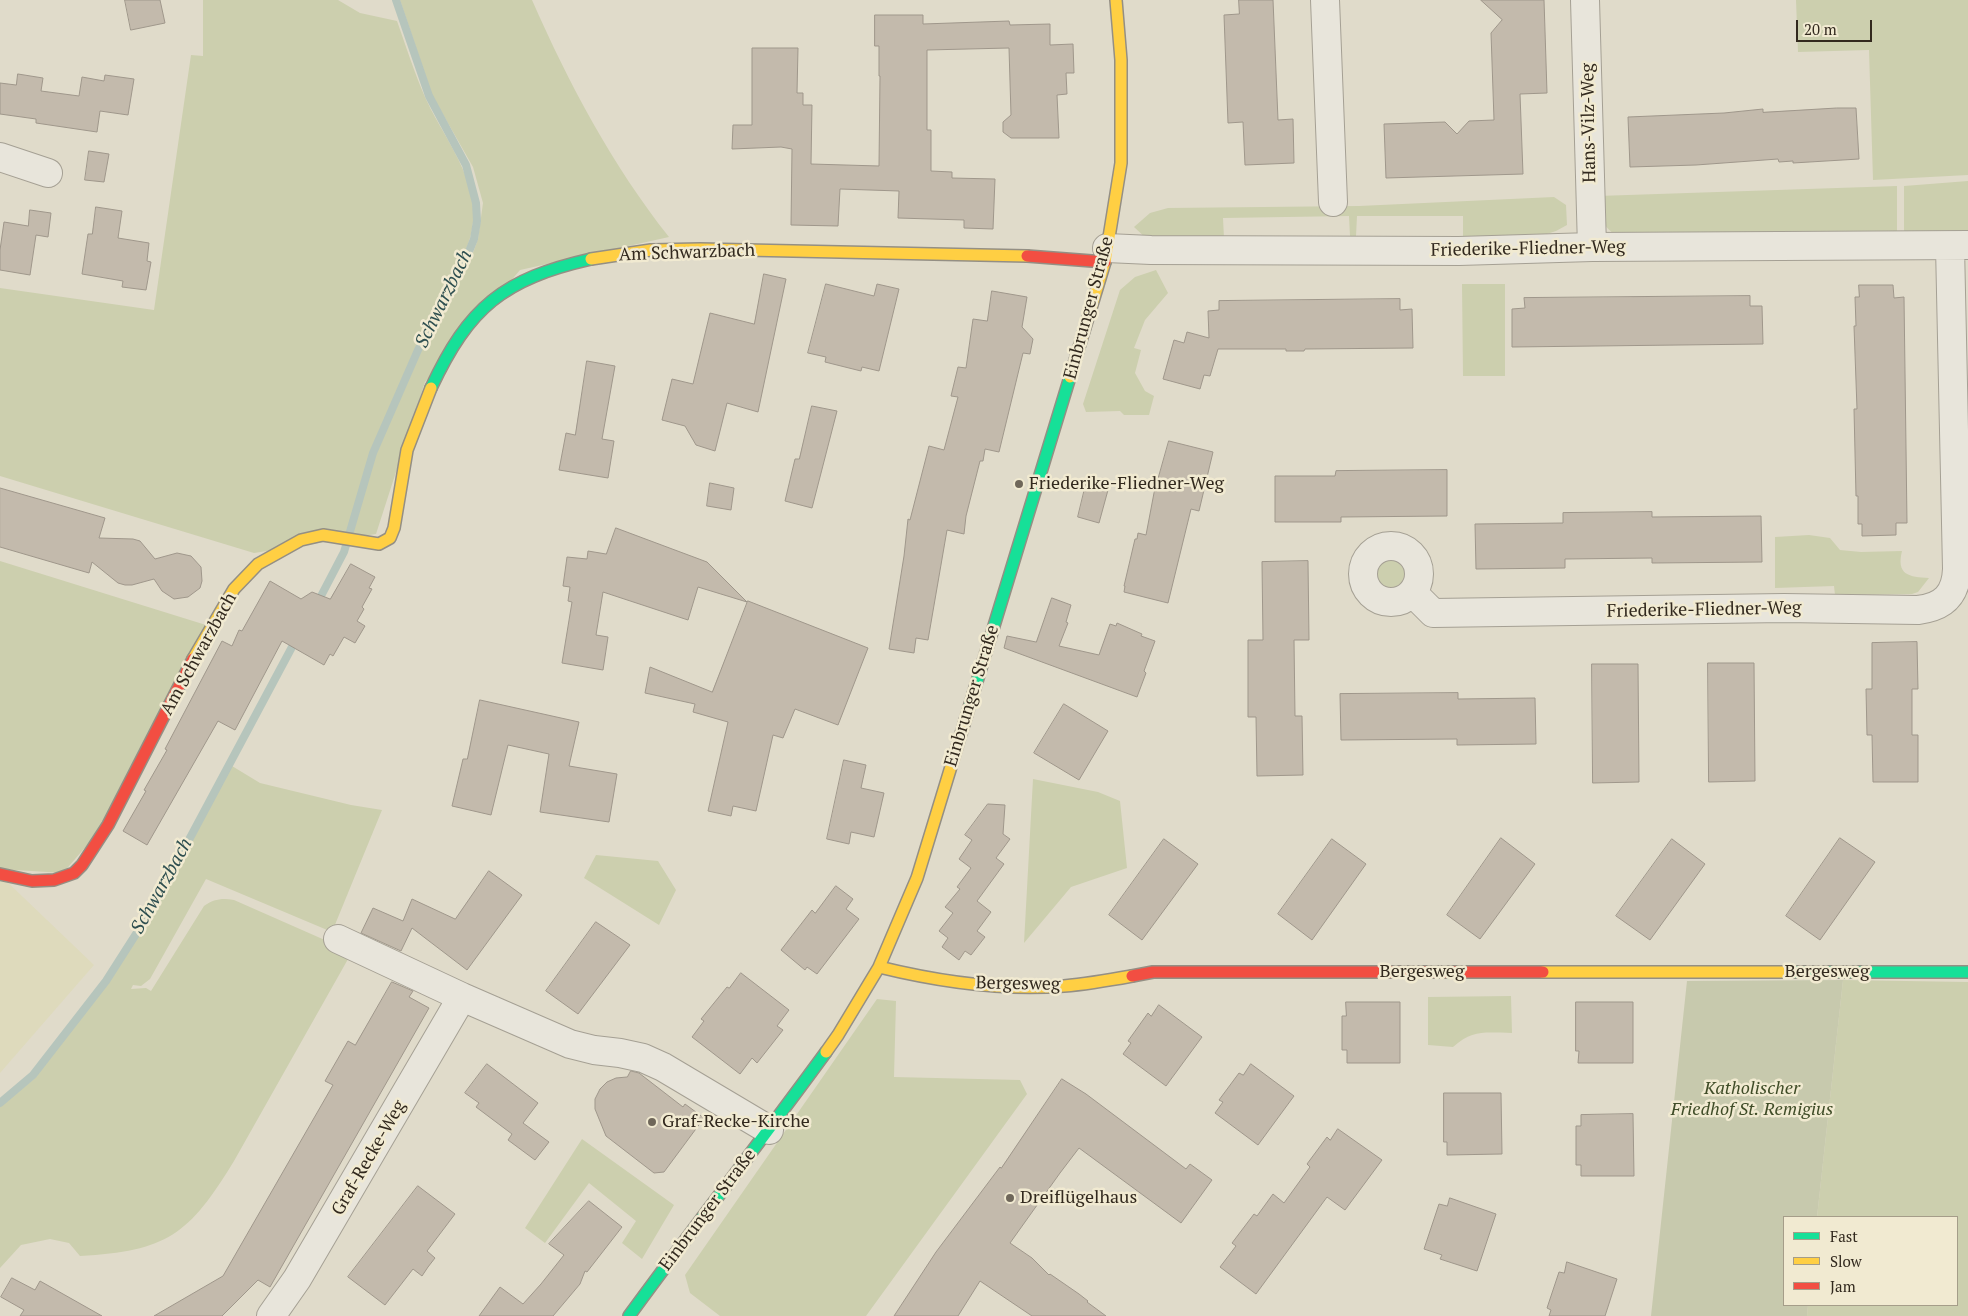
<!DOCTYPE html>
<html>
<head>
<meta charset="utf-8">
<style>
  body { margin:0 }
  #map { position:relative; width:1968px; height:1316px; overflow:hidden; background:#e0dbca; font-family:"PT Serif",serif }
  canvas { display:block }
  .legend { position:absolute; left:1783px; top:1216px; width:175px; height:90px; box-sizing:border-box; background:#f1ead1; border:1px solid #a59d89; margin:0; padding:6px 9px; list-style:none; font-size:15px; color:#32291e }
  .legend li { display:flex; align-items:center; gap:10px; height:25px }
  .legend b { width:25px; border:1px solid #a59d89 }
  .scale { position:absolute; left:1796px; top:20px; width:76px; height:22px; box-sizing:border-box; border:2px solid #32291e; border-top:0; padding-left:6px; font-size:15px; line-height:18px; white-space:nowrap; color:#32291e; -webkit-text-stroke:4px #f1ead1; paint-order:stroke }
</style>
</head>
<body>
<div id="map">
<canvas width="1968" height="1316"></canvas>
<ul class="legend">
<li><b style="height:6px;background:#16e098"></b>Fast</li>
<li><b style="height:6px;background:#ffcf43"></b>Slow</li>
<li><b style="height:6px;background:#f24e42"></b>Jam</li>
</ul>
<div class="scale">20 m</div>
</div>
<script>
const ctx = document.querySelector('canvas').getContext('2d');
ctx.lineJoin = 'round';
function fillPath(path, color) { ctx.fillStyle = color; ctx.fill(path, 'evenodd'); }
function stroke(path, color, width, dash) { ctx.strokeStyle = color; ctx.lineWidth = width; ctx.lineCap = dash ? 'butt' : 'round'; ctx.setLineDash(dash || []); ctx.stroke(path); }
function label(font, color, halo, rows, align = 'center') {
  ctx.font = font + ' "PT Serif",serif'; ctx.lineWidth = 5; ctx.setLineDash([]); ctx.textBaseline = 'middle'; ctx.strokeStyle = halo; ctx.fillStyle = color; for (const [text, x, y, turn = 0] of rows) {
    ctx.save(); ctx.translate(x, y); ctx.rotate((+turn || 0) * Math.PI / 180); ctx.textAlign = isNaN(turn) ? turn : align; if (halo) ctx.strokeText(text, 0, 0); ctx.fillText(text, 0, 0); ctx.restore();
  }
}
const farmland = new Path2D(`
  M0,875L94,965L0,1073Z`);
const green = new Path2D(`
  M203,0H338L360,13L397,21C406,46 414,72 425,97C444,140 486,186 470,238C459,274 431,305 418,340L470,261L478,239L483,203L473,167L432,95L400,0H532C569,84 612,165 669,237L520,270L425,382L376,534L254,553L0,476V288L154,310L191,55L203,56Z
  M1796,0H1968V175L1873,180L1869,50L1798,52Z
  M1968,181V236L1904,235V186Z
  M1897,186V234L1619,237C1600,226 1601,216 1598,196Z
  M1554,197L1566,205L1567,225L1556,231L1534,238L1463,239V216H1357L1356,236H1350L1349,216L1223,218L1224,238L1148,240L1134,227L1150,213L1168,208L1359,206Z
  M1156,270L1168,293L1145,320L1134,348L1141,350L1135,373L1145,391L1154,396L1149,415H1124L1120,411L1086,412L1083,404L1120,290L1135,277Z
  M1462,284H1505V376H1463Z
  M1809,535L1830,538L1840,550L1861,552L1902,551C1896,575 1909,577 1929,578L1918,592L1912,594L1835,595L1834,586L1775,588V537Z
  M1374 574a18 18 0 1 1 36 0a18 18 0 1 1-36 0Z
  M0,561L206,625L101,829L63,873L0,869Z
  M232,766L260,783L351,805L382,810L332,932L206,879L150,979L141,986L133,985L131,989L146,988L151,991L204,906C214,899 222,898 234,900L352,952L234,1161C189,1235 167,1251 80,1256L69,1243L50,1239L21,1245L0,1268V1107L35,1078L114,973L154,911Z
  M1033,779L1098,792L1120,801L1127,868L1071,887L1024,943Z
  M596,855L658,861L676,890L659,925L584,878Z
  M1843,980L1968,982V1316H1807L1808,1305H1957V1217H1817Z
  M1511,996L1512,1033C1485,1033 1474,1029 1453,1047L1428,1045V997Z
  M877,999L896,1001L894,1077L1020,1080L1027,1094L866,1316H720L690,1293L685,1275Z
  M582,1139L674,1205L642,1259L622,1243L636,1221L589,1183L545,1243L525,1228Z`);
const cemetery = new Path2D(`
  M1843,980L1817,1217H1784V1305H1808L1807,1316H1651L1687,981Z`);
const stream = new Path2D(`
  M321,596L344,552L373,453L418,350L466,259L474,239L477,221L476,203L466,165L429,96L396,0
  M0,1103L33,1075L106,981L152,909L292,647`);
const building = new Path2D(`
  M125,0H160L165,23L131,30Z
  M1239,0H1273L1278,120L1293,119L1294,163L1245,165L1243,122L1228,123L1224,15L1239,14Z
  M1481,0H1544L1547,93L1520,94L1523,174L1386,178L1384,124L1445,122L1457,134L1469,121L1494,120L1491,33L1502,20Z
  M875,15H923V24L1009,21L1010,25L1050,24V45L1073,44L1074,73H1066L1067,94L1057,95L1059,138H1011L1003,132V122L1011,115L1009,48L927,50V130H931V171L952,172V178L995,179L993,229L964,228V220L898,218L899,191L840,189L838,226L791,225L792,149L781,147L732,149L733,125H752V48H798L797,93H803V105H812L811,164L879,166L880,76H879V46H875Z
  M18,74L43,78L41,91L79,96L82,77L104,81L105,75L134,79L128,115L100,111L97,132L36,123V119L0,114V83L16,85Z
  M1837,108H1856L1859,159L1793,163V161L1779,162L1778,159L1696,165L1630,167L1628,117L1724,113L1763,109V112Z
  M89,151L109,154L104,182L85,180Z
  M96,207L122,211L118,238L149,243L147,261L151,262L146,290L122,287L123,281L82,274L88,234H92Z
  M30,210L51,213L48,237L36,235L30,275L0,270V250L4,222L28,226Z
  M764,274L786,279L758,412L727,403L715,451L696,445L685,426L662,420L672,379L693,384L710,313L754,324Z
  M826,284L874,296L877,284L899,289L879,371L862,367L861,371L825,362L826,357L808,353Z
  M1859,285H1893L1894,298L1904,297L1907,523H1896V535L1862,536V524H1858V496H1856L1854,409H1857L1854,326H1856L1855,297H1859Z
  M992,291L1027,297L1022,327L1033,339L1030,354L1023,353L999,452L985,449L983,461H980L966,516L964,534L947,530L928,640L916,638L914,653L889,649L904,556L908,519L910,520L929,446L944,450L958,397L951,396L958,367L966,368L973,319L987,321Z
  M1750,296V306H1762L1763,344L1512,347V309L1525,308L1524,298Z
  M1400,299V310L1412,309L1413,348L1305,349L1304,351H1286V349H1218L1210,376L1204,375L1200,389L1163,379L1174,340L1184,343L1187,332L1209,338L1208,311L1219,310V301Z
  M587,361L615,366L602,439L614,441L608,478L559,470L566,433L575,435Z
  M812,406L837,411L812,508L785,501L795,459H799Z
  M1169,441L1213,452L1199,511L1191,509L1168,603L1124,592L1125,586H1124L1135,539H1137L1138,533L1146,535L1154,493Z
  M1447,470V516L1341,517V522H1275V476H1335L1336,471Z
  M710,483L734,488L731,510L707,506Z
  M1086,484L1108,490L1099,523L1078,517Z
  M0,488L105,518L99,538L133,539L140,541L155,559L177,553L191,556L201,567L202,581L200,588L188,597L174,599L162,591L154,579L132,585H125L118,583L92,562L89,573L0,547Z
  M1652,512V517L1761,516L1762,562L1652,563V558L1565,559V568L1476,569L1475,524L1563,523V513Z
  M616,528L707,562L747,602L698,587L688,620L603,592L596,635L608,637L603,670L562,663L572,602L568,601L570,587L563,586L567,557L587,559L588,551L606,554Z
  M1308,561L1309,640H1294L1295,716H1302L1303,775L1257,776L1256,717H1248V640H1263L1262,562Z
  M351,564L375,577L369,588L372,589L362,607L364,609L357,621L365,626L355,643L344,637L333,656L330,654L324,665L282,641L235,730L218,721L147,845L123,831L146,791L144,790L167,750L165,749L222,641L232,646L239,630L242,631L270,581L301,599L312,592L330,599Z
  M1052,598L1071,605L1066,622L1068,623L1059,646L1099,655L1110,624L1116,626L1117,623L1142,634L1141,636L1155,641L1144,671L1146,673L1137,697L1004,648L1007,636L1036,642Z
  M748,601L868,648L838,725L795,709L783,738L773,735L756,811L733,806L731,816L708,811L728,722L693,712L695,704L645,693L650,667L712,692Z
  M1917,642L1918,689H1912V735H1918V782H1873L1872,735H1867L1866,689H1872V643Z
  M1708,663H1754L1755,781L1709,782Z
  M1592,664H1638L1639,782L1593,783Z
  M1458,693V699L1535,698L1536,744L1457,745V739L1341,740L1340,694Z
  M480,700L579,722L569,766L617,774L609,822L540,812L549,754L508,745L491,815L452,806L463,759H467Z
  M1064,704L1108,731L1079,780L1034,753Z
  M844,760L866,765L861,788L884,793L874,837L851,832L849,844L827,839Z
  M988,804L1005,805L1003,834L1010,839L996,858L1004,864L977,901L991,912L977,931L985,937L971,955L965,951L959,960L942,947L948,938L939,931L953,913L945,907L960,889L957,887L971,868L959,859L972,840L965,835Z
  M1501,838L1535,864L1480,939L1447,915Z
  M1840,838L1875,862L1820,940L1786,916Z
  M1164,839L1198,864L1142,940L1109,915Z
  M1332,839L1366,864L1312,940L1278,914Z
  M1672,839L1705,864L1650,940L1616,916Z
  M489,871L522,895L467,970L412,928L401,951L361,933L373,908L403,921L412,899L455,919Z
  M836,886L853,899L846,909L859,919L817,974L807,967L805,970L781,950L812,910L815,913Z
  M596,922L630,945L578,1014L546,991Z
  M741,973L789,1010L777,1026L783,1030L757,1063L752,1058L740,1074L692,1037L704,1021L701,1019L727,987L729,988Z
  M392,982L413,991L409,997L429,1008L270,1287L258,1280L222,1316H154L223,1276L333,1085L325,1081L348,1041L355,1045Z
  M1346,1002H1400V1063H1347V1050H1342V1016H1346Z
  M1576,1002H1633V1063H1578L1579,1051H1576Z
  M1159,1005L1202,1037L1166,1086L1123,1054L1131,1043L1128,1041L1148,1013L1151,1016Z
  M487,1064L538,1103L523,1123L549,1142L535,1160L508,1140L512,1134L476,1107L479,1103L465,1093Z
  M1251,1064L1294,1096L1258,1145L1215,1113L1223,1102L1219,1100L1239,1073L1243,1075Z
  M631,1071L639,1073L683,1107L685,1104L704,1118L664,1172L654,1173L606,1136L595,1109V1099L600,1089L607,1082L616,1078L627,1077Z
  M1062,1079L1086,1094L1186,1169L1190,1164L1212,1180L1181,1223L1079,1148L1060,1173L1010,1243L1032,1258L1049,1275L1050,1274L1079,1294L1088,1301L1087,1302L1106,1316H1032L980,1281L958,1316H894L936,1252L1000,1167L1001,1168Z
  M1444,1093H1501L1502,1154L1447,1155V1142H1444Z
  M1633,1114L1634,1176H1581V1165H1576V1126H1581V1115Z
  M1338,1129L1382,1160L1345,1210L1327,1197L1256,1294L1220,1267L1236,1246L1232,1243L1254,1214L1257,1216L1273,1194L1284,1203L1310,1167L1307,1164L1327,1137L1330,1140Z
  M418,1186L455,1214L427,1251L435,1258L428,1267L422,1276L413,1269L385,1305L348,1277Z
  M1450,1198L1496,1214L1477,1271L1440,1259L1442,1255L1424,1249L1439,1204L1447,1206Z
  M589,1201L622,1227L587,1272L585,1271L580,1284L553,1316H479L500,1287L523,1304L541,1284L564,1255L549,1244Z
  M1567,1262L1617,1279L1605,1316H1549L1551,1310L1547,1308L1559,1272L1564,1273Z
  M12,1278L35,1290L40,1281L102,1316H20L24,1310L1,1297Z`);
const street = new Path2D(`
  M1325,0L1333,202
  M1585,0L1592,247
  M0,157L48,173
  M1107,248L1151,250L1459,251L1592,247L1968,245
  M1363 574a28 28 0 1 1 56 0a28 28 0 1 1-56 0Z
  M1413,593L1433,613L1784,608L1918,610C1944,607 1956,594 1957,569L1950,246
  M338,939L462,997L570,1044L594,1050L620,1053L643,1058L663,1067L769,1130
  M271,1316L297,1279L462,997`);
const fast = new Path2D(`
  M431,388C469,307 503,279 591,259
  M964,724L1070,377
  M1785,972H1968
  M629,1316C694,1227 761,1141 826,1052`);
const slow = new Path2D(`
  M591,259L651,250L700,249L1027,256
  M1070,377L1105,262L1121,163V60L1116,0
  M193,659L234,589L258,564L301,540L323,535L379,544L390,538L394,528L407,450L431,388
  M879,967C940,982 1002,991 1064,986C1087,984 1110,980 1132,976
  M1543,972H1785
  M826,1052L838,1035L879,967L917,878L964,724`);
const jam = new Path2D(`
  M1027,256L1105,262
  M0,874L32,881L54,880L74,873L82,865L108,825L193,659
  M1132,976L1153,972H1543`);
const markers = [
  [1019,484,5,"#6f675a"],
  [652,1122,5,"#6f675a"],
  [1010,1198,5,"#6f675a"]
];
const streetNames = [
  ["Hans-Vilz-Weg",1589,123,-91],
  ["Friederike-Fliedner-Weg",1528,249,-1],
  ["Am Schwarzbach",687,253,-2],
  ["Einbrunger Straße",1089,308,-75],
  ["Friederike-Fliedner-Weg",1704,610,-1],
  ["Am Schwarzbach",199,654,-61],
  ["Einbrunger Straße",972,696,-73],
  ["Bergesweg",1422,972],
  ["Bergesweg",1827,972],
  ["Bergesweg",1018,984,1],
  ["Graf-Recke-Weg",369,1158,-60],
  ["Einbrunger Straße",708,1210,-53]
];
const poiNames = [
  ["Friederike-Fliedner-Weg",1029,484],
  ["Graf-Recke-Kirche",662,1122],
  ["Dreiflügelhaus",1020,1198]
];
const parkNames = [
  ["Katholischer",1752,1089],
  ["Friedhof St. Remigius",1752,1110]
];
const waterNames = [
  ["Schwarzbach",444,299,-64],
  ["Schwarzbach",162,886,-61]
];
fillPath(farmland, '#dedabc');
fillPath(green, '#cccfae');
fillPath(cemetery, '#c7c9ad');
stroke(stream, '#b6c5bc', 8);
fillPath(building, '#c3baac');
stroke(building, '#9f978b', 1);
stroke(street, '#a5a094', 30);
stroke(fast, '#948f84', 14);
stroke(slow, '#948f84', 14);
stroke(jam, '#948f84', 14);
stroke(street, '#e8e5db', 28);
stroke(fast, '#16e098', 11);
stroke(slow, '#ffcf43', 11);
stroke(jam, '#f24e42', 11);
for (const [x, y, r, color] of markers) { const dot = new Path2D(); dot.arc(x, y, r, 0, 2 * Math.PI); ctx.fillStyle = color; ctx.fill(dot); stroke(dot, '#f1ead1', 2); }
label('18px', '#32291e', '#f1ead1', streetNames);
label('18px', '#32291e', '#f1ead1', poiNames, 'left');
label('italic 18px', '#3f4c27', '#f1ead1', parkNames);
label('italic 19px', '#2e4f50', '#f1ead1', waterNames);
</script>
</body>
</html>
